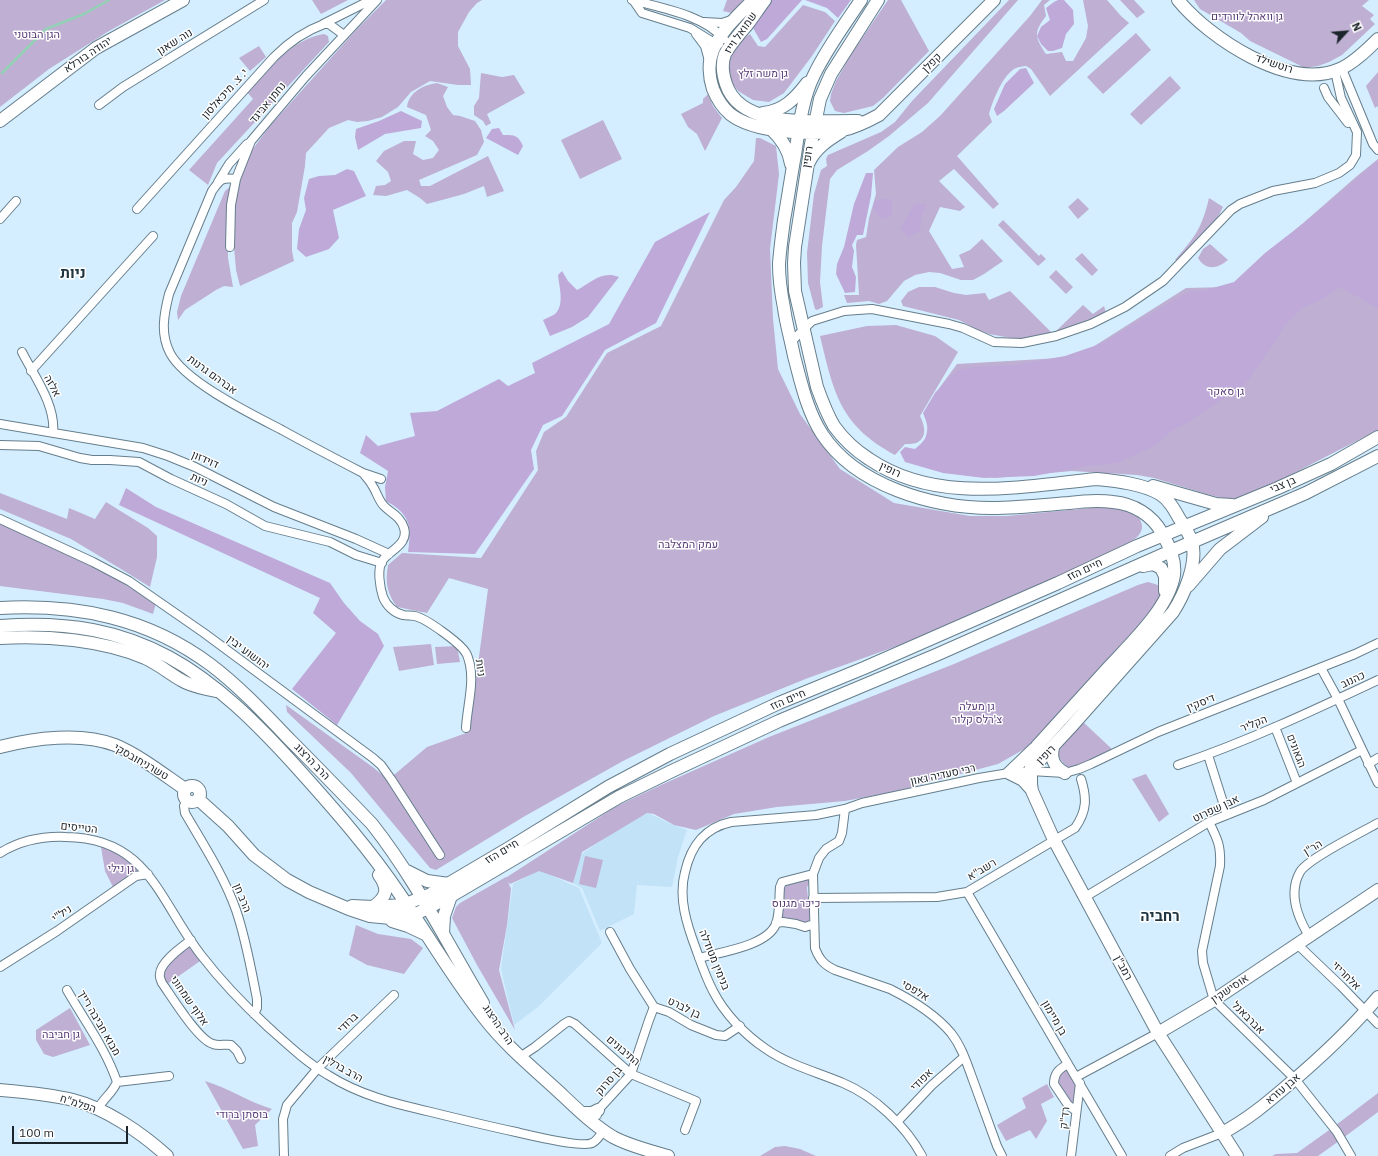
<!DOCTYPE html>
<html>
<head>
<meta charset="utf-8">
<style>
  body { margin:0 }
  #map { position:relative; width:1378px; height:1156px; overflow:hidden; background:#d4eeff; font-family:"IBM Plex Sans",sans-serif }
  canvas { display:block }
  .north { position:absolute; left:1326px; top:12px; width:40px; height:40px; -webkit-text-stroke:3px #fff; paint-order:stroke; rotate:64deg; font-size:11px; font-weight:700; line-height:16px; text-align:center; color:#1b242a }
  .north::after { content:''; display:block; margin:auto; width:14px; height:18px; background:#1b242a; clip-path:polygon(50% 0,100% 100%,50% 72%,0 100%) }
  .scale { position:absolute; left:12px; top:1126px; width:116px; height:18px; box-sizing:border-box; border:2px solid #1b242a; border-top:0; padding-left:5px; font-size:12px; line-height:14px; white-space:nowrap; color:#1b242a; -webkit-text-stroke:3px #fff; paint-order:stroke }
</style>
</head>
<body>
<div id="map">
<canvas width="1378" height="1156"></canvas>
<div class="north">N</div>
<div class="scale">100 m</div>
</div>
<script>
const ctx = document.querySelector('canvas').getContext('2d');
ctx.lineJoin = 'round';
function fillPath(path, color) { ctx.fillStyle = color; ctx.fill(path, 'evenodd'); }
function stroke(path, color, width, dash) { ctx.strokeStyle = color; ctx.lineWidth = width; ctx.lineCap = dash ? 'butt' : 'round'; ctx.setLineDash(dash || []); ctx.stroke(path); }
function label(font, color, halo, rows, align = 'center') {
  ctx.font = font + ' "IBM Plex Sans",Heebo,sans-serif'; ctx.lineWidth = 3; ctx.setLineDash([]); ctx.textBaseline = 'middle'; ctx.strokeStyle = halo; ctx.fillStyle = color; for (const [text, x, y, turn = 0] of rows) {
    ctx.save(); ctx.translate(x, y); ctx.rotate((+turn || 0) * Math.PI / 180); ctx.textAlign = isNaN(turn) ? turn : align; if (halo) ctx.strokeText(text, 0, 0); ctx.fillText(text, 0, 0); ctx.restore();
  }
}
const built = new Path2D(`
  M648,813L669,823L687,830L678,857L672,887L637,885L634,914L600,931L582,888L573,883L580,855L630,821Z
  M539,870L579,888L602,943L538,1007L514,1025L501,969L513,884Z`);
const green = new Path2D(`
  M0,0H165L109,31L49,69L0,107Z
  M312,0H348L321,14Z
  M386,0H482L477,3L469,12L458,32V46L470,69L471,85H458L430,81L411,92L398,107L382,117L368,121L357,122L348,120L329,128L306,153L305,166L297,212L292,223V251L294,261L240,286L236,270L233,235L234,209L240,179L247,157L269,127L357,29Z
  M727,0H746L731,13L723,11Z
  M888,0H901L929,51L883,98L873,106L844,113L835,111L830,101L831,94L836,81L852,53Z
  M1009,0H1018L928,103L889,136L868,151L837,170L830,179L822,246L820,282L823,307L817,310L815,309L808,283L807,253L814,194L821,170L827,166L826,159L828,155L881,132L895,122L912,101Z
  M1042,0H1050L1044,5L1046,16C1033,33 1035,37 1046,54L1062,52L1066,61H1073L1086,38L1088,26L1083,0H1107L1121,16L1129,23L1050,96L1031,69L1026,66C1023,66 1019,67 1016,68C1003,74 993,100 989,114L992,122L957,156L999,204L993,209L954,169L939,181L965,207L960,211L940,207L929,231L952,269L964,267L959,255L970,250L982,239L1003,261L984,274L973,280H961L940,273L929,272L915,275L904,281L887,301L879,304L869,301L847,303L844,295H859L856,245L857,240L866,237L869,218L876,194L874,170L898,147L922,132L940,116L1030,16Z
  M1120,0H1134L1145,12L1137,18Z
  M1194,0H1369L1362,6L1374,15L1370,19L1375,24L1342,55L1329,62L1318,66L1305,68L1250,41L1241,33L1200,9Z
  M803,5L825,12L835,21L812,56L784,93L769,102L753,100L738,91L731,82L729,63L736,44L750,34L758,46L765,47Z
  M1136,33L1151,50L1103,94L1087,77Z
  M324,34L328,36L329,42L217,163L208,185L189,170L253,99L247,92C269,69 292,39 324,34Z
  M259,46L266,57L250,71L239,58Z
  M1378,72V106L1375,108L1366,86Z
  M481,73L502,77L514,75L525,93L487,114L491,123L486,126L483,121L474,115V106L479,98Z
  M1170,76L1181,88L1141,125L1130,114Z
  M437,83L448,87L443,96L447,107L453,115L460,116L475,121L481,130L484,142L477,155L419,180L421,186H430L488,156L504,191L487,197L484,186L464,194L427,204L420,198L407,190L386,196L373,195L376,186L385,185L391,181L388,172L376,161L384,151L404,141H416L413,154L423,160L433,158L439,150L433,141L425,136L431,130L426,115L407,107C409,92 423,85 437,83Z
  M708,94L713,106L722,118L705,151L697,134L688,127L681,114L703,103V99Z
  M603,120L622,159L580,179L561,140Z
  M756,138H760L776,146L779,174L770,249L773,319L778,369L800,414L840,469L894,503L970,516H1007L1111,506L1135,512C1145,525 1145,532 1131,542L975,618L808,678L714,716L623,761L525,816L441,867L436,870L430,868L351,773L287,712L286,705L374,768L388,780L427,747L469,732L488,589L449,578L427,613L397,607C387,593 385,583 388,565L402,553L481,558L538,470L536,451L544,432L566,417L607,353L661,326L724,200L736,187L754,161Z
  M1378,159V430L1263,489L1236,499L1222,498L1206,494L1154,478L1137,475L1072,471L995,478L948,471L925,442L928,426L927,413L937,391L957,364L1077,357L1186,288L1230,287L1357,176Z
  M232,185L227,209L228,258L233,287L224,286L216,290L185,310L178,320L177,312L181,296L225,191Z
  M1078,198L1089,209L1078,219L1068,207Z
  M1209,198L1223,207C1214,228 1197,243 1182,260H1175C1195,237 1202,228 1209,198Z
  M1003,220L1039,256L1041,254L1046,259L1038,266L998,225Z
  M1210,244L1228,260C1217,269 1206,271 1198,258L1203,249Z
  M1082,253L1098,270L1092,276L1075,259Z
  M1056,270L1073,287L1066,294L1049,277Z
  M919,287H935L954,293L966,295L985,293L989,300L1010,291L1053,334L1083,305L1093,314L1104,306L1106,313L1077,327L1051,337L1025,339L1011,338L989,334L978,330L959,320L903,306L901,301L908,292Z
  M896,325L935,336L958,352L920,416C924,424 928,436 918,442C915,444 909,444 905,444L895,455C840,425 834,394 820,336L867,326Z
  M0,493L67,519L69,508L95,519L106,502L148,528L157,536V557L150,587L121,569L71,539L0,509Z
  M0,524C54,545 107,572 156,603L153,614L123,603L103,599L0,586Z
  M1148,582L1155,584L1160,586L1161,597L1146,621L1028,747L998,764L893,792L845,801L777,807L734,814L696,830L674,825L654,814L647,813L582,852L573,883L539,871L510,884L508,882L511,889L507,925L499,970L515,1030L477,965L452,918L456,907L460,903L506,877H507L615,807L661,785L769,737L954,664L1138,585Z
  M431,644L434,665L399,671L393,647Z
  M457,646L460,662L437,664L435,647Z
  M1082,721L1113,750L1084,764L1069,769L1060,759L1057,753L1062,746Z
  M1146,774L1169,814L1159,822L1132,779Z
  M100,841L114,846L138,869L136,876L115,891L105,871Z
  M585,856L603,860L596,888L579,884Z
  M810,878L807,888L810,922C800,923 792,916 782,918L784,886L787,883Z
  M356,925L378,934L411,939L423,948L404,974L367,965L349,955Z
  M191,942L203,959L166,985L162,979L165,966Z
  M70,1008L90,1045L53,1057L44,1054L36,1040V1030Z
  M1067,1065L1077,1083L1075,1108L1055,1080Z
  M205,1081C228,1088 249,1102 272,1109L255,1125L258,1146L243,1149Z
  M1047,1084L1054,1097L1041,1104L1047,1121L1036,1139L1030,1130L1006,1141L997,1125L1026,1108L1022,1098Z
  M1378,1093V1112L1343,1138L1336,1125Z
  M1332,1128L1339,1141L1318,1156H1272L1276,1154L1297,1153Z
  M785,1146L800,1149L816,1156H760L775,1147Z`);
const forest = new Path2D(`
  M771,0H802L767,39L761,42L753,28Z
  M805,0H851L838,18L827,8Z
  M1058,0H1064L1073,10L1074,24L1066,34L1062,48L1053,51H1048L1041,44L1037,36L1041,27L1050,20L1046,8L1054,2Z
  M1026,68L1034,83L1004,111L997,116L994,109L1005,84L1020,69Z
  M401,111L422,121L421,128L385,134L358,150L355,137L356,129L379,121Z
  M499,128L503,135C515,135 518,135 523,146L518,155L486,138L492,129Z
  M1378,161V308L1340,287L1326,297L1301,309L1283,327L1277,339L1245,384L1189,422L1173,430L1154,446L1117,463L1088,466L1034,476L984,478L943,473L905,462L900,452L905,447L915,449C930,437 930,430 923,413L935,393L953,374L959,370L973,367L1015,365L1065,356L1103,343L1172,301L1191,291H1202L1234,282L1265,253L1323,208Z
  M347,169L354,171L366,196L333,210L339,238L329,249L306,257L297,249L299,229L306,210L304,198L309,179L319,176L335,175Z
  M866,173H873L871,196L863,235H857L852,245L854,251L852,267L856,277L855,292L845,293L836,274L837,264L844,247L854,204Z
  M885,199H892V215L883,219L875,212L873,206L875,201Z
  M915,204H926L922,215L920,231L908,238L900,227C907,221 909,211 915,204Z
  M710,212L656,323L605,350L562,416L543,425L531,450L534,469L475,554L408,552C412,526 410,514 386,501L385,487L388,471L360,453L366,435L378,446L415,436L410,413L437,411L499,379L508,386L535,373L532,363L609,324L655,242Z
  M562,271L568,281L577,290C592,282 602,270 619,277L588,317L572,327L550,336L543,320C547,318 552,316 555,314C565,305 559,286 558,275Z
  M126,488L156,507L330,583L344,603L360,621L378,634L384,646L337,725L292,689L336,633L313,613L320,598L119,505Z`);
const stream = new Path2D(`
  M2,73L46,29L84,14L109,0`);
const street = new Path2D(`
  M632,0C661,8 704,15 724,39
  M633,0L642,13L690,28L716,44H719
  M704,22L722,23L734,19
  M323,24L371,0
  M696,34L705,46L709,61
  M1342,69L1373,144L1378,150
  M1324,88L1328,97L1348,123
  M99,105L123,87L264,0
  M236,179C221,177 220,180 212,191L169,294C164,314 160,334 170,353C185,382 253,415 282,430C309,445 336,459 363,473L381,479
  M218,182L229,164L247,144
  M137,209L274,57C288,43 305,31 324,24H329L344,35
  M0,219L16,201
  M230,247L231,205L236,179L251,141L306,76L377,0
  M791,342L812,321L844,311L872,309L949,324L963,328L994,342L1022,343L1056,336L1091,324L1125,307L1163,281L1231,210L1240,204L1273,191L1315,183L1339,173L1350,165L1356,155L1357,132L1341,98L1335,71
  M22,352C34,376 56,405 53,433
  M31,371L153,236
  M0,424L143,448L168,456L195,467L274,507L356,539L389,554
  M0,445L39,446L80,458L92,460H110L139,462L171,479L226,504L265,526L330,542L356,555L382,563
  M363,473C366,477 370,481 372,485C377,492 378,500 384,506C391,513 401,517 404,528C409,544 390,550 382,561C377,570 380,588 383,597C386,605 394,613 403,615C406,616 411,615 415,616C427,619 460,643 466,653C468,656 469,661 470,665C474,685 467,708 466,728
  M0,519L93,562L129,581L204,633L373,758L381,765L391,779L440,855
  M1321,668L1338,699L1378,783
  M1275,727L1297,783
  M1208,755L1227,815
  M1368,764L1378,758
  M1178,765C1246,742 1312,711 1378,680
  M187,800L184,806L185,813C203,844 224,876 236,910C246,939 251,969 257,999V1008L254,1014
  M845,809L842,833L839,841L826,849L819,858L813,874L815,948C819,959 824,965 835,970L890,989C912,1000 935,1014 951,1033C962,1047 967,1064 973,1080C981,1102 989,1124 997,1146L1002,1156
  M1209,822C1218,840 1221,846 1220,866L1202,951L1203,963L1214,1000L1295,1079L1337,1132L1351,1156
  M0,853C21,840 43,836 66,837C149,838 159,901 201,955C221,981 244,1005 268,1027C287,1044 306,1062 328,1075C359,1095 396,1104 431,1112C459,1119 488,1126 516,1132C529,1135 582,1148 592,1143C597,1141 600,1135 604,1130
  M967,892L1122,1156
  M1085,897L1209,822L1264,800L1362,750
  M813,898L937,897L967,892L1075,828C1087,811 1087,798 1081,779
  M776,923L783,922L796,924L805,927L814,924
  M610,932L630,969L654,1007L669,1012L691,1025L716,1035L725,1036L740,1026
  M1309,936C1298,918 1288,893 1300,872C1307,859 1362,832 1378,823
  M191,940C182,947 160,962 160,974C159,977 161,980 162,983C172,997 198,1040 213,1044C218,1046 226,1044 231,1045L237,1051L241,1059
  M1297,944L1341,986L1378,1024
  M699,958C721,952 767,946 776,924C780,913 779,899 780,887L782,882L813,874
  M0,967L57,931L136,876L148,874
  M67,990C84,1020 106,1049 117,1082C112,1094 104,1097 98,1109
  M520,1057L535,1047L564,1024L569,1021L575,1024L631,1074L696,1101L685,1130
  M1068,1064C1059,1069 1054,1073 1054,1084L1068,1105L1076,1111
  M1076,1077L1158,1033
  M117,1082L169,1076
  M597,1115L598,1110L631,1074L649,1020L654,1007
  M897,1122L932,1085L964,1057
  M284,1156L283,1119L287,1105L318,1068L394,995
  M922,1156C906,1126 874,1096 843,1083C817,1072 789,1065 766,1049C745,1035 724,1013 713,991C706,978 701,963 696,949C687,925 678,898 685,872C691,846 704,828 731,822L816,815L845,809L862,803L979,778L1009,773L1030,771L1065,773L1079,769L1091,764L1158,732L1355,654L1378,643
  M1071,1156L1080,1083
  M1170,1156L1183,1148L1222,1133`);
const secondary = new Path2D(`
  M753,0C739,15 721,30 713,50C708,62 709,77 713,89C717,99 722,107 730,114C754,133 814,136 843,130C856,127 868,121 879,115L994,0
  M765,0C759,8 753,17 747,25C739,34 731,43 725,54C721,64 723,75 726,84C741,131 821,120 858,121
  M861,0C845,24 827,48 814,75C802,99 799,128 795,155C791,176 788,198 784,220C782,235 780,249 779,264C779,279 781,293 784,308C786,324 791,340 794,356C801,382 807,411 822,434C856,486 933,508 992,508C1018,508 1044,505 1069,503C1084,501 1099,500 1113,502C1134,504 1152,515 1162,533C1169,545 1176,560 1174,575C1169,608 1130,644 1108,668C1084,694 1061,720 1037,746L1031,759V784L1032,791L1054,840L1158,1033L1237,1156
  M878,0L831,74L820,99L811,144L795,247L794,263L795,291L817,387C822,401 827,414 834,426C844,440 855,450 869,459C937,505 1022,486 1097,479C1117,481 1143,484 1160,494C1169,500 1174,509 1179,518C1184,525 1189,534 1192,542C1198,563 1184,595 1173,612L1070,728L1030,771
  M1178,0C1210,39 1289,91 1340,69C1354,63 1368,49 1378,39
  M763,113C783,111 795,99 807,83
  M0,121L96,48L183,0
  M770,128C781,138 789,149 791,164
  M809,162C816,148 828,140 841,132
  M1153,486L1216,504L1232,505
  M1143,566L1153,564L1161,568L1165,576V591
  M1188,586L1220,549L1262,517
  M0,608C78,604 148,618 211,665C240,687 265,714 290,740C318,768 345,796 372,824C416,880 447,943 483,1003
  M0,626C140,615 211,672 300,771C335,810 370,850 399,893C428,935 453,979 485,1019C506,1046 533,1068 558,1091C575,1107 593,1125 613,1137C630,1146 650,1151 668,1156
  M0,638C46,635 102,640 145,658C158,664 169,673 181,680C192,687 204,688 216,691
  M0,747C34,738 81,732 115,745C139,755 163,774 185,789
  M1053,748C1050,760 1055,767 1065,773
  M184 794a8 8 0 1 1 16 0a8 8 0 1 1-16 0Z
  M1032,790L1023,780L1009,773L1034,749
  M198,799L228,826L254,855L287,880L309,892L349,909L370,916L391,918L414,915L451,896L619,797L672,771L779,721L936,655L1171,551L1306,493L1378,456
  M407,871L427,881L449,884
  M352,906L373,907L403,905L431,894L509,848L608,787L670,754L779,703L864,668L1058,583L1137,546L1278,488L1331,464L1378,437
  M373,907C387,897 389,889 379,875
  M392,921L408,926L427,935
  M443,933L444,916L451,896
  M1158,1033L1214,1000L1378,890
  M0,1090C24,1092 49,1094 73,1100C105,1108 142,1133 167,1156
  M583,1113H592L598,1110
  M1222,1133C1247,1120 1267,1103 1288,1085C1320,1058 1351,1029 1378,997`);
const parkNames = [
  ["גן וואהל לוורדים",1247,17],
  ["הגן הבוטני",37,35],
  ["גן משה זלץ",763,74],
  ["גן סאקר",1226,392],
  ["עמק המצלבה",688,545],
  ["גן מעלה",977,707],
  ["צ'רלס קלור",977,720],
  ["גן נילי",121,869],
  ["כיכר מגנוס",796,904],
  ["גן חביבה",61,1035],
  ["בוסתן ברודי",242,1115]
];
const streetNames = [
  ["שמואל וייז",741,33,-55],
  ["נוה שאנן",175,42,-32],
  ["יהודה בורלא",88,55,-34],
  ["קפלן",932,63,-46],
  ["רוטשילד",1274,64,19],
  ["י. צ. מיכאלסון",225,94,-48],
  ["נחמן אביגד",268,103,-50],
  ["רופין",808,157,-81],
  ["אברהם גרנות",212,375,36],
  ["אלזה",52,386,62],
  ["דוידזון",205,460,24],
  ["רופין",890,470,25],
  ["ניות",199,480,25],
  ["בן צבי",1283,485,-23],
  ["חיים הזז",1085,570,-25],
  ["יהושוע יבין",248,653,37],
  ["ניות",480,668,82],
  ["כהנוב",1353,680,-25],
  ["חיים הזז",788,700,-23],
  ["דיסקין",1201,703,-22],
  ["הקליר",1254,724,-22],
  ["הגאונים",1296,751,69],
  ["רופין",1046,755,-46],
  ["טשרניחובסקי",141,762,30],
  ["הרב הרצוג",312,762,46],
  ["רבי סעדיה גאון",943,775,-12],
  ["אבן שפרוט",1216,809,-25],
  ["הטייסים",79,828,6],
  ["הר\"ן",1313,848,-31],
  ["חיים הזז",502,852,-31],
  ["רשב\"א",982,870,-31],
  ["הרב חן",242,898,68],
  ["ניל\"י",62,914,-34],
  ["בנימין מטודלה",714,960,68],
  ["רמב\"ן",1123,968,62],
  ["אלחריזי",1346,976,45],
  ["אוסישקין",1230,989,-34],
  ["אלפסי",915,991,31],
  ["אלוף שמחוני",189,1001,55],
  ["בן לברט",684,1008,26],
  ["בן מיימון",1054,1018,60],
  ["אברבאנל",1248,1018,45],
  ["מבוא חביבה רייך",99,1023,60],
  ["ברודי",348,1023,-44],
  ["הרב הרצוג",498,1025,56],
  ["התיבונים",623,1051,40],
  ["הרב ברלין",343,1069,29],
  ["אפודי",922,1080,-45],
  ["בן סרוק",609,1081,-49],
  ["אבן עזרא",1283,1089,-40],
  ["הפלמ\"ח",78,1104,18],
  ["רד\"ק",1065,1118,-84]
];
const districtNames = [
  ["ניות",73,274],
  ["רחביה",1160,917]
];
fillPath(built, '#c1e2f7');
fillPath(green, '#beafd3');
fillPath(forest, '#bea9d9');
stroke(stream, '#94d0b6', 2.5);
stroke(street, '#667e8c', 10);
stroke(secondary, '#667e8c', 14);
stroke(street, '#fff', 8);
stroke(secondary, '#fff', 12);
label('11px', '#583b77', '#fff', parkNames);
label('11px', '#1b242a', '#fff', streetNames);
label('bold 15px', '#1f3541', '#fff', districtNames);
</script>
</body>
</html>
